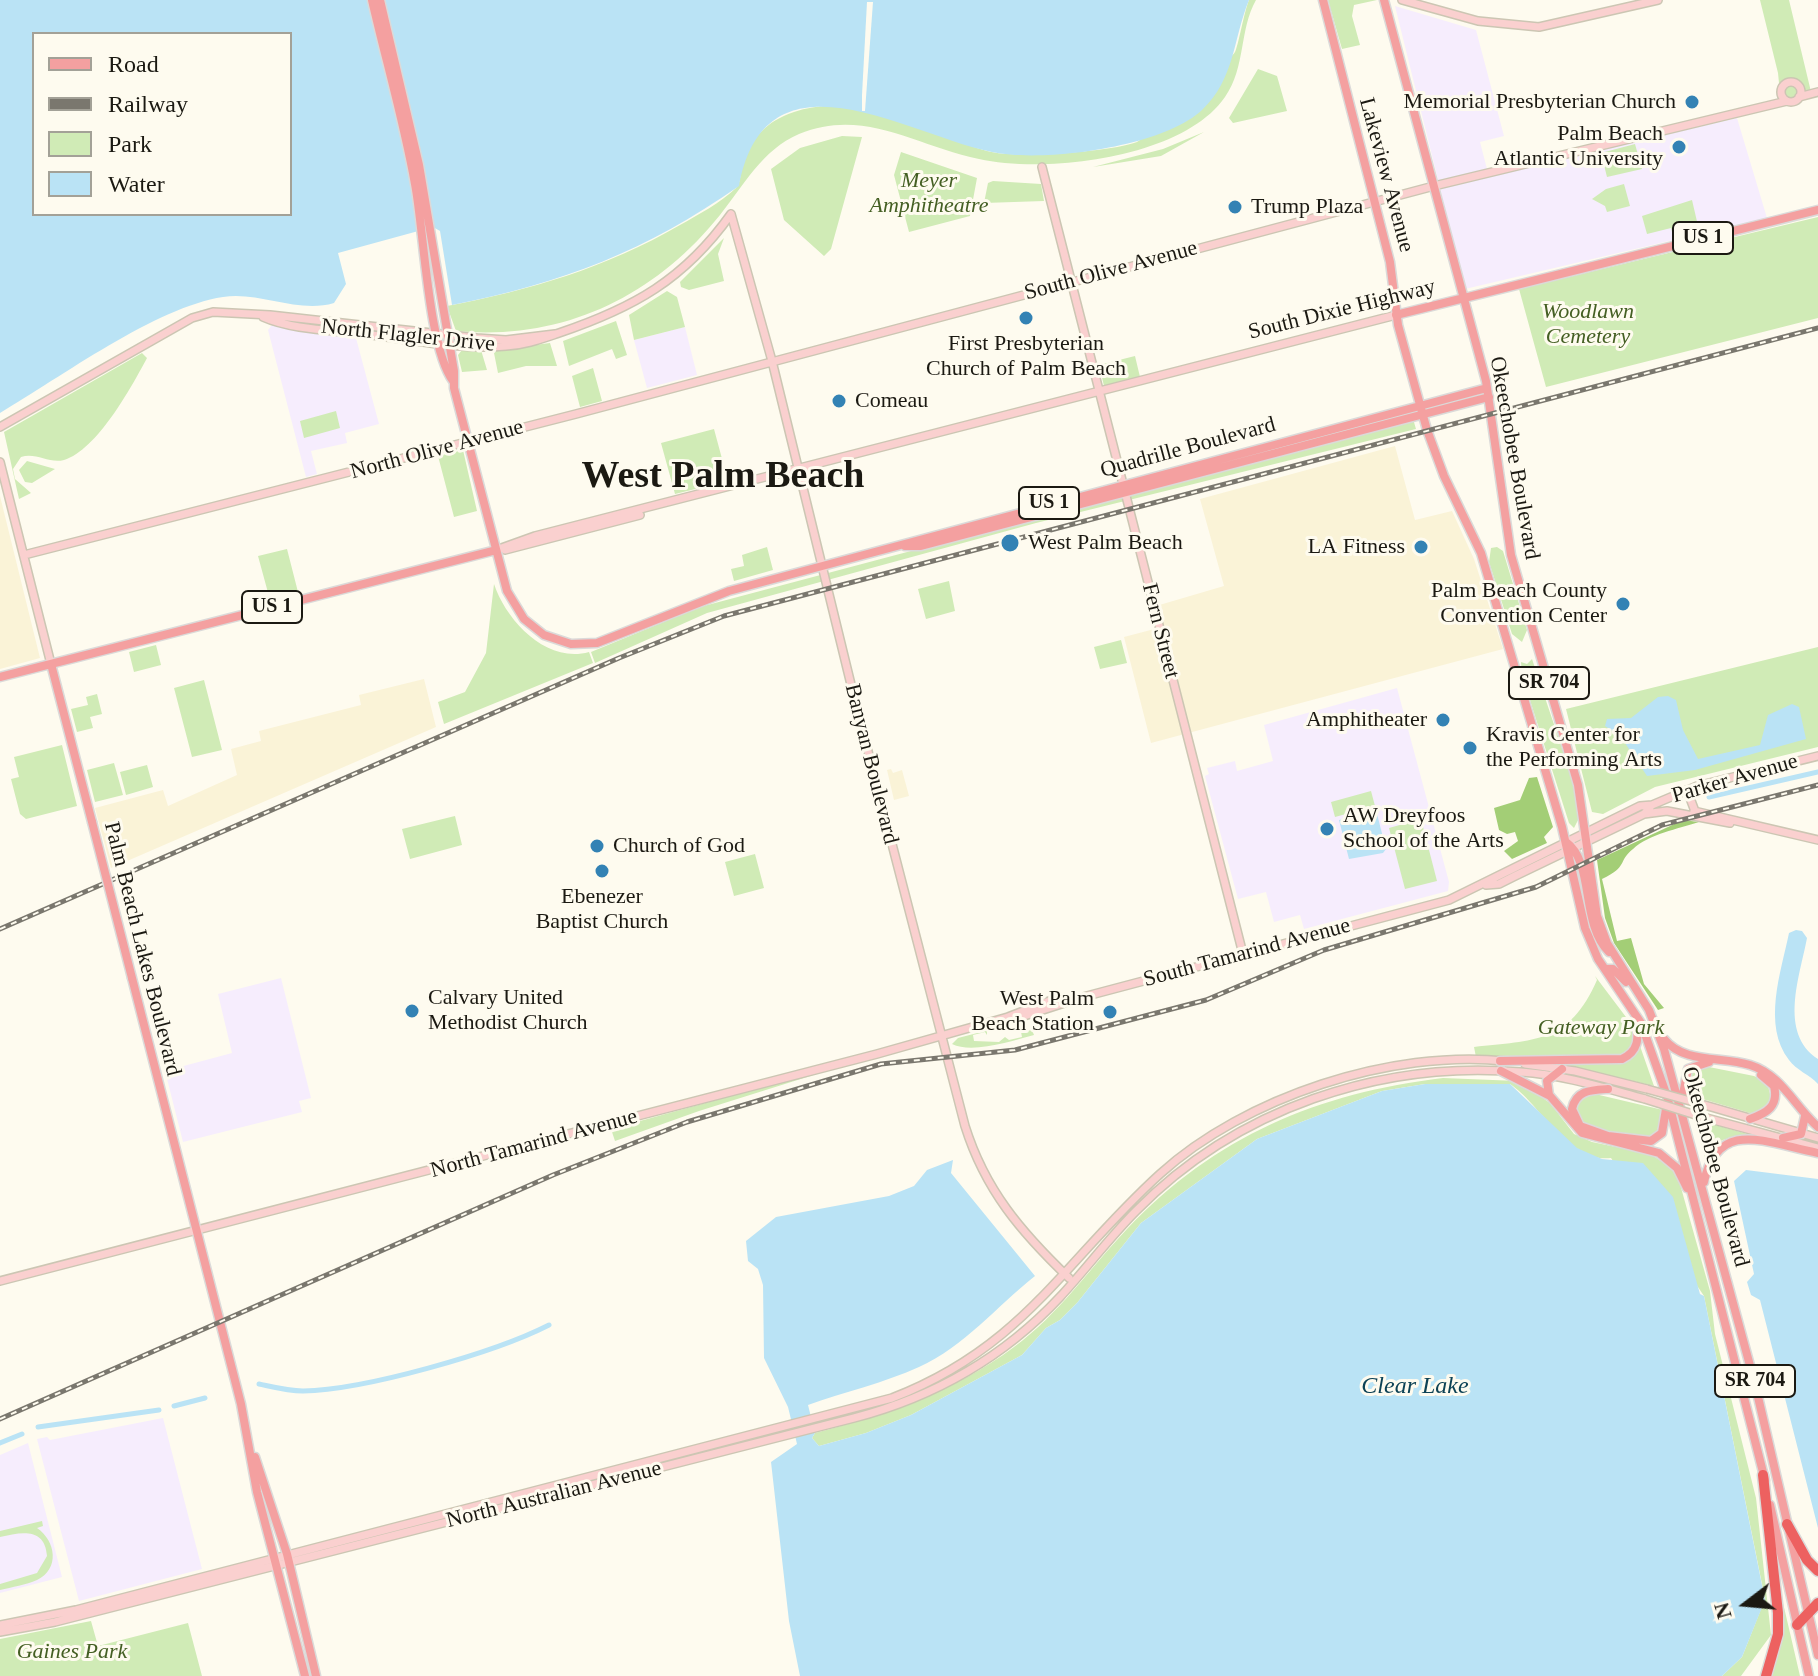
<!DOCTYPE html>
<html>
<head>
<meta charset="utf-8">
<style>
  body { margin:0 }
  #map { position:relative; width:1818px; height:1676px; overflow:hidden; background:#fefbef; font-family:Georgia,serif }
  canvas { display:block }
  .legend { position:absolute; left:32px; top:32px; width:260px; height:184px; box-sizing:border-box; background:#fefbef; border:2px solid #a3a197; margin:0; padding:10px 14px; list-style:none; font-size:24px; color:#1b1912 }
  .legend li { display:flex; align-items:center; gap:16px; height:40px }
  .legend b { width:40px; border:2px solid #a3a197 }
  .north { position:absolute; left:1706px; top:1564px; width:80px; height:80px; -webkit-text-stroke:6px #fefbef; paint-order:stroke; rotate:254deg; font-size:22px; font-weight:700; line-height:32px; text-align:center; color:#1b1912 }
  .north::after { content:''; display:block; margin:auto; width:28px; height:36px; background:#1b1912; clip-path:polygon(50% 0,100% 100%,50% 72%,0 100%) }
</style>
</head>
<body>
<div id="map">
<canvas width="1818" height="1676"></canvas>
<ul class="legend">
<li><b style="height:10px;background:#f4a0a0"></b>Road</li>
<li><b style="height:10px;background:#7a776e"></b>Railway</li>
<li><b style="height:22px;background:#d0ebb6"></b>Park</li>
<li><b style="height:22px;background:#bae3f5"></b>Water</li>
</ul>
<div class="north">N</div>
</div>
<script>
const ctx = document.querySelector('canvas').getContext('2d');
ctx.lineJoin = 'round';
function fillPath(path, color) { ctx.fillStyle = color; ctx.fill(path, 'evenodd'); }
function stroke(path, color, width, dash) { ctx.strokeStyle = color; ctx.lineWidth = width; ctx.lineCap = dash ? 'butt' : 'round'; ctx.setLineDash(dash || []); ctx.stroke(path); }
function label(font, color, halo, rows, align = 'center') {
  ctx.font = font + ' Georgia,serif'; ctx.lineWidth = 6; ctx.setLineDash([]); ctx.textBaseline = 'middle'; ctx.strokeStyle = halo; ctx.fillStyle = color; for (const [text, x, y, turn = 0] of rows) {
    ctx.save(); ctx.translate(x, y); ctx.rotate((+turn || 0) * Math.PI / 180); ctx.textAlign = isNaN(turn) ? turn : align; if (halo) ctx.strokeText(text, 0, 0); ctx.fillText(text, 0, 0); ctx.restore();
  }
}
const built = new Path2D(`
  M1395,446L1415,520L1452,511L1474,559L1503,649L1151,743L1124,637L1162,627L1156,606L1224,586L1200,499Z
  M0,496L40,658L0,669Z
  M424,679L436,727L111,868L95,808L163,790L168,806L237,775L231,749L261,741L259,731L361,705L359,695Z
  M891,769L893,773L902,770L909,796L894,800L887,770Z`);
const education = new Path2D(`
  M1395,6L1476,30L1504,136L1480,142L1487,169L1494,175L1737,118L1767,218L1465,289Z
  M272,325L356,338L379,424L345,433L347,443L311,451L317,474L306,477L268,330Z
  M685,327L697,375L647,388L634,340Z
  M1397,688L1449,882L1448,891L1304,929L1300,915L1274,922L1266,892L1238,899L1205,776L1209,774L1207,768L1235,761L1237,771L1273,761L1264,725Z
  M281,978L311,1098L299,1101L302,1112L183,1142L165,1071L232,1053L218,994Z
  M163,1418L202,1569L79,1601L37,1439L47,1437L50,1440Z
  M28,1443L62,1577L0,1593V1455Z`);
const green = new Path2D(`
  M1249,0H1256C1239,30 1246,67 1225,97C1183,158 1047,174 979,159C916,146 864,107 799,134C762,150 744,185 720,215C654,297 563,341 456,331L447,306C530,290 606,268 680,225C698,215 720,203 736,188C741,183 740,173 742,166C750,138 767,121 794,112C857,90 927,135 987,151C1014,159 1110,152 1137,142C1145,139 1228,62 1235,52C1238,47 1244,12 1249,0Z
  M1328,0H1377L1354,5L1352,16L1360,45L1342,49Z
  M1760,0H1789L1812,96L1781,103L1778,73Z
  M1258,69L1277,76L1287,111L1233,123L1229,118Z
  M1204,132L1161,156L1093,167L1163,149Z
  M842,136L862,137L831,249L824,256L784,220L771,169L800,148Z
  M1635,144L1642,169L1607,177L1601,153Z
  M901,152L977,178L970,216L909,232L894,175Z
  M993,181L1041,184L1044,201L984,203L988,183Z
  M1624,184L1630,206L1607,212L1605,206L1592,199L1606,189Z
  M1692,200L1699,230L1673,236L1671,228L1647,234L1642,216Z
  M1818,217V318L1546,387L1519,289Z
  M724,238L718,254L724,281L689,290L681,287L680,282Z
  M667,291L677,297L685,327L634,340L629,315Z
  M616,321L627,355L616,359L612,349L569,366L563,341Z
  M550,343L557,366H526L498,373L494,353L496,350Z
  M462,350H481L487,370L462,372L458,355Z
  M142,353L147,358C131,388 97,450 64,460C49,464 36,452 21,457L13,469L15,479L31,493L19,499L4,432Z
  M1135,356L1140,377L1104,386L1099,365Z
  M593,368L602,401L580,407L572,376Z
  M336,411L340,428L304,438L300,421Z
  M1411,412L1416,429L1036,523L707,613L595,663L591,652L700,607L1344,436L1349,428Z
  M714,429L728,481L675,494L661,443Z
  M463,450L477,511L454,517L438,456Z
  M27,461L55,469L32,483L25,482L19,470Z
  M767,547L773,570L734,581L731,569L744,566L742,555Z
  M1497,547L1503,551L1527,630L1522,642L1512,634L1489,562L1491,548Z
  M287,549L298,592L270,600L258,556Z
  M949,581L955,611L926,619L918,589Z
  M494,584C506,620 546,664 589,652L593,663L444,724L438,702L465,692L486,653Z
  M1121,640L1127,663L1100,669L1094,647Z
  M156,645L161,665L134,672L129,652Z
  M1818,647V747L1655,787L1603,814L1592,812L1566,709Z
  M1532,659L1570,772L1580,816L1574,828L1569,823L1522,675L1521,662L1527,664Z
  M204,680L222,750L192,757L174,688Z
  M97,694L102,714L90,717L93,728L77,732L71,709L88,705L86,697Z
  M62,745L77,806L26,819L20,814L11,779L19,777L14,757Z
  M114,763L123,795L95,802L87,770Z
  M147,765L153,787L126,795L120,772Z
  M1371,791L1375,806L1335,817L1331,802Z
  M455,816L462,845L410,859L402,829Z
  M1421,819L1437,881L1405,889L1389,828Z
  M755,854L764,888L734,896L725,862Z
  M1595,976L1632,1025L1635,1043L1624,1056L1476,1057L1474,1047C1534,1040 1569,1044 1597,980Z
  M1016,1023L1003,1027V1031L1001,1028L987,1031V1035L985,1032L973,1035L974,1041L999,1042L1005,1037L1009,1040L1022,1037L1021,1032L1032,1030L1034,1035C1012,1041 972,1054 952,1044L958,1038Z
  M1640,1046L1654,1086L1562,1064L1619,1062Z
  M858,1061L699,1111L615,1141L611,1129Z
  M1704,1066L1754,1076L1767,1082L1772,1102L1760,1113H1750L1689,1095L1688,1075Z
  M1443,1078L1518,1081L1550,1103L1574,1134L1592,1142L1650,1154L1669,1166L1678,1177L1710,1291L1715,1334L1756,1498L1771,1635L1741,1676H1722L1742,1657L1765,1599L1706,1306L1704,1296L1611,1158C1566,1163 1542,1105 1510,1084H1425L1382,1091L1257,1139L1141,1223L1077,1303L1060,1320L1046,1328L1022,1355L911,1415L866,1433L819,1446L812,1438L815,1433C887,1414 954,1392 1014,1347C1059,1314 1090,1268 1127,1229C1215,1136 1318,1093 1443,1078Z
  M1595,1094L1663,1110L1655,1137L1623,1136L1581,1122C1575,1111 1574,1106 1583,1096Z
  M1694,1119L1769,1140C1746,1137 1716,1131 1705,1158Z
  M42,1521L43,1526L37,1528C56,1541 60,1569 37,1580C26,1585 12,1587 0,1590V1584L37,1573L47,1556C45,1527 21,1532 0,1537V1531Z
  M1780,1590L1800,1676H1768Z
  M91,1621L98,1646L188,1623L202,1676H0V1639Z`);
const forest = new Path2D(`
  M1537,777L1553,827L1544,837L1547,843L1512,859L1504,851L1518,841L1515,832L1507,834L1499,830L1494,808L1520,800L1529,778Z
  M1683,820L1699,822C1678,829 1649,834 1633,849C1617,862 1629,866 1602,879L1617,941L1631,938L1644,984L1664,1008L1658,1010L1614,943L1605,918L1597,860Z`);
const water = new Path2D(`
  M0,0H1249C1233,39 1235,79 1202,110C1163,147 1043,163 992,152C907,135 766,42 739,186C646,251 563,283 452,305L440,231L433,227L338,253L346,284L334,303C298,314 259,291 223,297C156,307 61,377 0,413ZM34,34H290V214H34Z
  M1668,696L1676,700L1683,730L1698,759L1760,745L1768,715L1792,704L1799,707L1806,739L1695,770L1647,776L1621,737L1605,726L1607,719L1631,718L1658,697Z
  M1376,810L1386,849L1383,853L1349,859L1339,820Z
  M1796,930L1802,931L1807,938C1800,976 1778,1033 1818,1059V1084C1810,1075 1796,1070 1789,1060C1762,1025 1781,972 1789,933Z
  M1425,1084H1510L1577,1148L1602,1159L1643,1163L1673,1197L1700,1294L1704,1296L1765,1600L1742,1657L1722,1676H800L789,1621L771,1462L797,1444L788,1407L764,1358L763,1285L758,1269L748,1261L746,1241L776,1217L889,1196L914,1186L927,1170L953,1160L951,1173L1035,1276C997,1306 964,1347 919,1367C884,1383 844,1392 808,1405L815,1433L812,1438L819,1446L866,1433L911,1415L1022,1355L1046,1328L1060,1320L1077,1303L1141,1223L1257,1139L1382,1091Z
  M1746,1170L1818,1179V1528L1760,1300L1751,1295L1747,1282L1754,1274L1734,1181Z`);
const pier = new Path2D(`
  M867,2H873L865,111H862V95Z`);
const canal = new Path2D(`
  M1709,797L1818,772
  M259,1384C273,1387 288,1391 303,1391C364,1390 494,1353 549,1325
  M174,1406L205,1398
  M38,1427L159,1410
  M0,1443L22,1434`);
const secondary = new Path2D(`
  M1402,0L1478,21L1539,27L1658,0
  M1781 92a10 10 0 1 1 20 0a10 10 0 1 1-20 0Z
  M1799,97L1818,92
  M1042,167L1243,954
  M731,214L772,361L856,705L965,1126C985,1190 1021,1232 1069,1278
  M263,317C292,330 333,330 365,334C411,340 460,350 506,346C525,345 541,339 559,333C633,308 684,280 731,214
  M0,427L192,318L213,312L270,315L477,338L506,340L555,334
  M0,462L51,664
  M496,550L535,536L1396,315
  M505,550L640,515
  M24,555L576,414L1434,186L1787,101
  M1687,790L1696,814
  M1694,811L1818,840
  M1644,814L1667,811L1730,823
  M1486,885L1499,884L1515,876L1644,814L1652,805
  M1008,1017L1018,1018L1083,997L1449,900L1640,806L1652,805L1697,786L1818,756
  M1525,1064L1575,1071L1647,1089
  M1701,1104L1818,1138
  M1699,1116L1818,1148
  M0,1281L877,1054L1008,1017L1052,1000L1064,1003
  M0,1625L76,1610L892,1398C1024,1347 1063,1262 1160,1174C1245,1097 1392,1049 1505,1061
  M0,1632L55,1622L854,1418C934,1397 1004,1357 1060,1297C1086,1269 1109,1238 1136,1211C1236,1109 1380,1060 1521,1072C1564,1075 1604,1088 1645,1099`);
const primary = new Path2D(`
  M372,0C386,61 404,122 415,184C424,230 428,347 453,381
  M380,0L419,165L454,371V388L507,591L524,619L544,635L571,644L597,643L729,591L1487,388
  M1323,0L1390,262L1398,325L1427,430L1444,476L1481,553L1562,827L1585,928L1598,959L1641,1023L1667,1096L1765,1480
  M1384,0L1486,381L1511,555L1578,785L1597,916L1607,943L1649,1010L1664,1049L1755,1384L1818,1655
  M1396,315L1818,210
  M905,546H921L1489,397
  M51,664L92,822
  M0,677L496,550
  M1566,842C1595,863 1580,923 1609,952
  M1605,969H1613L1626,982
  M132,978L241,1404L257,1492L305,1676
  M1664,1039C1684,1064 1721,1056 1750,1065C1782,1075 1794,1106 1818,1127
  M1500,1061L1622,1059C1640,1051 1638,1037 1637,1020
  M1501,1071L1550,1096L1582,1133L1659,1153L1677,1168L1687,1188
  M1608,1089C1591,1090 1576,1090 1572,1109L1580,1126L1608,1136L1651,1141L1662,1133L1666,1109
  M1549,1095L1547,1081L1562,1069
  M1682,1099L1688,1069L1709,1062
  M1750,1119C1767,1113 1779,1106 1774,1086L1761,1075
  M1783,1138L1801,1134L1805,1116
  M1704,1182C1718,1116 1769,1144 1818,1153
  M255,1457L287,1554L316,1676
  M1770,1505L1809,1676`);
const highway = new Path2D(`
  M1763,1475L1778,1613V1634L1766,1676
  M1787,1524L1807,1560L1818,1571
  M1797,1625L1818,1603`);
const rail = new Path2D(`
  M0,929L619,658L724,616L1818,328
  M0,1419L553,1175L687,1122L881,1064L1015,1050L1206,1000L1324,950L1536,887L1662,825L1818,785`);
const secondaryBridge = new Path2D(`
  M1647,1089L1701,1104
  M1645,1099L1699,1116`);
const primaryBridge = new Path2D(`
  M92,822L132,978`);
const markers = [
  [1692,102,8,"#3382b4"],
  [1679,147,8,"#3382b4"],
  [1235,207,8,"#3382b4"],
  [1026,318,8,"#3382b4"],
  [839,401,8,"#3382b4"],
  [1010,543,10,"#3382b4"],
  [1421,547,8,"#3382b4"],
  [1623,604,8,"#3382b4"],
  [1443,720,8,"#3382b4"],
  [1470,748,8,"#3382b4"],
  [1327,829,8,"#3382b4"],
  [597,846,8,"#3382b4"],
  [602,871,8,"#3382b4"],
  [412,1011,8,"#3382b4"],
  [1110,1012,8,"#3382b4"]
];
const shields = [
  [1703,238,60],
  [1049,503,60],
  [272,607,60],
  [1549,683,80],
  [1755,1381,80]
];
const shieldNames = [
  ["US 1",1703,238],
  ["US 1",1049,503],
  ["US 1",272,607],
  ["SR 704",1549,683],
  ["SR 704",1755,1381]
];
const poiNames = [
  ["Memorial Presbyterian Church",1676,102,"right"],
  ["Palm Beach",1663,134,"right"],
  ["Atlantic University",1663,159,"right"],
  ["Trump Plaza",1251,207],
  ["First Presbyterian",1026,344,"center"],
  ["Church of Palm Beach",1026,369,"center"],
  ["Comeau",855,401],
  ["West Palm Beach",1028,543],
  ["LA Fitness",1405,547,"right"],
  ["Palm Beach County",1607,591,"right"],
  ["Convention Center",1607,616,"right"],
  ["Amphitheater",1427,720,"right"],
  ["Kravis Center for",1486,735],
  ["the Performing Arts",1486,760],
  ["AW Dreyfoos",1343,816],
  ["School of the Arts",1343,841],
  ["Church of God",613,846],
  ["Ebenezer",602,897,"center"],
  ["Baptist Church",602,922,"center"],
  ["Calvary United",428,998],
  ["Methodist Church",428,1023],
  ["West Palm",1094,999,"right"],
  ["Beach Station",1094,1024,"right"]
];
const streetNames = [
  ["Lakeview Avenue",1386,175,75],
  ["South Olive Avenue",1111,271,-15],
  ["South Dixie Highway",1342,310,-14],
  ["North Flagler Drive",408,336,6],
  ["Quadrille Boulevard",1188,448,-15],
  ["North Olive Avenue",437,450,-15],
  ["Okeechobee Boulevard",1514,458,80],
  ["Fern Street",1160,631,76],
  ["Banyan Boulevard",871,764,76],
  ["Parker Avenue",1735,779,-16],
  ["Palm Beach Lakes Boulevard",142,949,76],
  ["South Tamarind Avenue",1247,953,-15],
  ["North Tamarind Avenue",534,1144,-15],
  ["Okeechobee Boulevard",1715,1167,75],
  ["North Australian Avenue",554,1495,-14]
];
const parkNames = [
  ["Meyer",929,181],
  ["Amphitheatre",929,206],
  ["Woodlawn",1588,312],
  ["Cemetery",1588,337],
  ["Gateway Park",1601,1028],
  ["Gaines Park",72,1652]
];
const waterNames = [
  ["Clear Lake",1415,1387]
];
const townNames = [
  ["West Palm Beach",723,477]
];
fillPath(built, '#faf3d7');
fillPath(education, '#f6edfd');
fillPath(green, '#d0ebb6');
fillPath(forest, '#a3ce76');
fillPath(water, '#bae3f5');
fillPath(pier, '#fefbef');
stroke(canal, '#bae3f5', 5);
stroke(secondary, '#ccc6b3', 10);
stroke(primary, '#dbdad9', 11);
stroke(highway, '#dbdad9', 13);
stroke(secondary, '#fad0cf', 7);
stroke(primary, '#f4a0a0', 8);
stroke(highway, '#ed6160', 10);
stroke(rail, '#7a776e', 5);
stroke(rail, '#fefbef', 2, [6]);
stroke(secondaryBridge, '#ccc6b3', 10, []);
stroke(primaryBridge, '#dbdad9', 11, []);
stroke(secondaryBridge, '#fad0cf', 7);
stroke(primaryBridge, '#f4a0a0', 8);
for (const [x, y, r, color] of markers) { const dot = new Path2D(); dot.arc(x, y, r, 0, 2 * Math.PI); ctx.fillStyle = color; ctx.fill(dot); stroke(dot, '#fefbef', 3); }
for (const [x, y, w] of shields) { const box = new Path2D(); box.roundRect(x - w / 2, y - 16, w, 32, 6); ctx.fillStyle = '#fefbef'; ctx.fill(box); stroke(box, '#1b1912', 2); }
label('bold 20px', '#1b1912', null, shieldNames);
label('22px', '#1b1912', '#fefbef', poiNames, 'left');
label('22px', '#1b1912', '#fefbef', streetNames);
label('italic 22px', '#445f23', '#fefbef', parkNames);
label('italic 24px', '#0d4255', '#fefbef', waterNames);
label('bold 38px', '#1b1912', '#fefbef', townNames);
</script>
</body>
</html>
